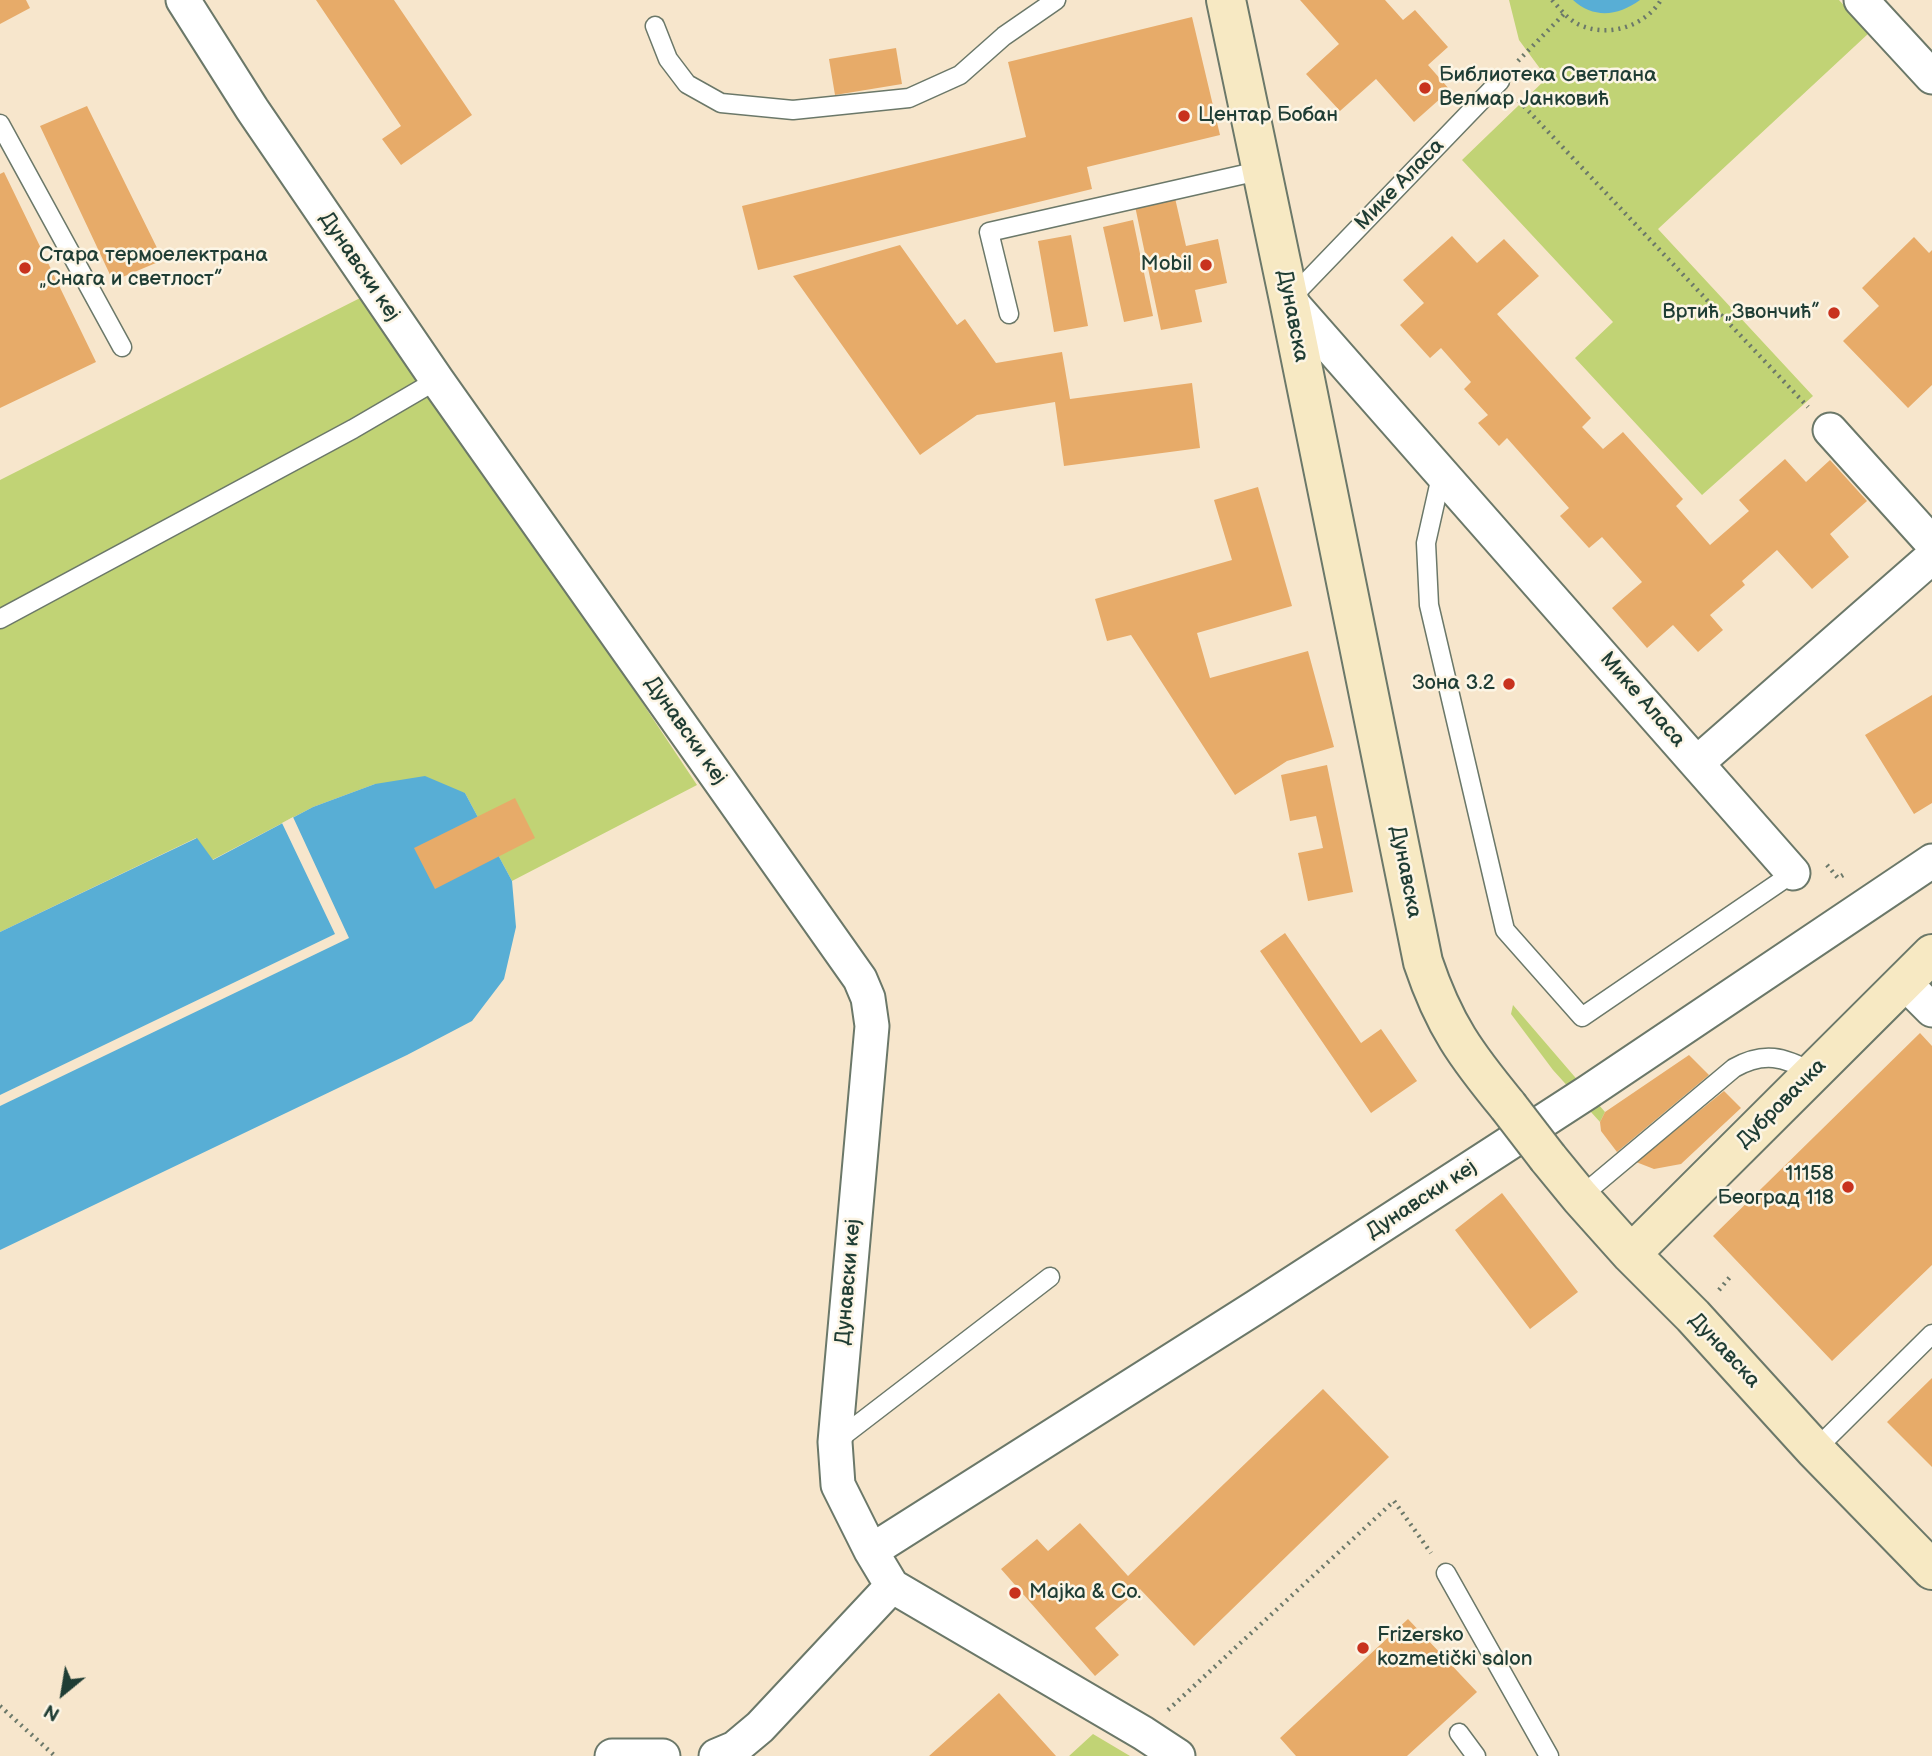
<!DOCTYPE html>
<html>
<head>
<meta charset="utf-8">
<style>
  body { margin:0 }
  #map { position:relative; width:1932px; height:1756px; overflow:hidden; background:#f7e6cc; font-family:"Balsamiq Sans",sans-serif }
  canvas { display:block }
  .north { position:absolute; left:28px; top:1658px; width:70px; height:70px; -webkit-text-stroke:5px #fcf5e5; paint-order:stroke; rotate:210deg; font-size:19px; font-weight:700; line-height:28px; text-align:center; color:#1f3d34 }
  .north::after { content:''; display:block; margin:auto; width:24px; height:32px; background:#1f3d34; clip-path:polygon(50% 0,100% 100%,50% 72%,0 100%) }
</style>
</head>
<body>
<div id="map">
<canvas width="1932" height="1756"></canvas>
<div class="north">N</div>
</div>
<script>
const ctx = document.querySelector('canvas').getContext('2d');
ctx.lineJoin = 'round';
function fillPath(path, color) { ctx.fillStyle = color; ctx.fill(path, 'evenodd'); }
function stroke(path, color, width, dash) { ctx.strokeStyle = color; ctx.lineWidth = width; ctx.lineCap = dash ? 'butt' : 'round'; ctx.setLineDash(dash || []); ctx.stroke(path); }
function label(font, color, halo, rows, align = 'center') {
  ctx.font = font + ' "Balsamiq Sans",sans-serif'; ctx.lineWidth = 5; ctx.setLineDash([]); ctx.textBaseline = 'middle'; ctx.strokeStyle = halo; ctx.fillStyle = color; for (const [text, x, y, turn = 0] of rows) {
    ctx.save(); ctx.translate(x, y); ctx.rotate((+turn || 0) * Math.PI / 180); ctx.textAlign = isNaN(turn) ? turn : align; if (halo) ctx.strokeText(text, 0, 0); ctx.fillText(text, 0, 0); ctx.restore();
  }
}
const green = new Path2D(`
  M1509,0H1839L1869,33L1658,229L1813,396L1702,495L1575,358L1613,322L1462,160L1547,78L1519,40Z
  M370,293L697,785L512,881L465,793L375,784L313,807L212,860L196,838L0,932V480Z
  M1513,1005L1605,1112L1600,1122L1553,1070L1511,1014Z
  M1093,1734L1130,1756H1069Z`);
const water = new Path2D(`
  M1573,0H1640C1618,16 1594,19 1573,0Z
  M425,776L465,793L512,881L516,927L504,979L472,1021L407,1055L0,1250V932L197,838L213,860L313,807L375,784Z`);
const pier = new Path2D(`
  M293,817L349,938L0,1106V1095L335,934L282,823Z`);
const building = new Path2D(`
  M0,0H26L30,8L0,24Z
  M316,0H394L472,115L401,165L382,139L401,126Z
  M1300,0H1385L1403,20L1415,10L1448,47L1428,65L1450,90L1414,122L1376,79L1340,111L1306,74L1339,44Z
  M1192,17L1220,135L1087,167L1092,189L758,270L742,206L1026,137L1008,62Z
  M896,48L902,84L835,95L829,59Z
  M87,106L163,260L113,281L40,126Z
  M4,172L96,362L0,408V174Z
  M1175,198L1186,246L1218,239L1227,283L1195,290L1202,322L1161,330L1135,206Z
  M1133,220L1153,316L1124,322L1103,227Z
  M1071,235L1088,326L1054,332L1038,241Z
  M1452,236L1477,263L1504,239L1539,276L1497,314L1591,418L1582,427L1603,449L1623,432L1683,499L1676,506L1710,545L1749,511L1739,500L1785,459L1806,482L1830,460L1867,501L1830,534L1849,557L1812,589L1777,550L1742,581L1745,585L1710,615L1723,630L1698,652L1673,625L1647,648L1612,608L1642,582L1602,537L1589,548L1560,516L1569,508L1507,438L1499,446L1478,423L1488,415L1464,389L1471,382L1441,348L1430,358L1400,325L1424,303L1403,280Z
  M1914,237L1929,253L1932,250V385L1908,408L1843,341L1879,306L1862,288Z
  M900,245L957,325L965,319L996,363L1062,352L1070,399L1192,383L1200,448L1064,466L1055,402L977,415L920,455L793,276Z
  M1258,487L1292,606L1197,633L1210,678L1308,651L1334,747L1287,761L1235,795L1131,635L1107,641L1095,599L1232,560L1214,500Z
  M1932,695V803L1914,814L1865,735Z
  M1327,765L1353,892L1308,901L1298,853L1323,848L1316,816L1290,821L1281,775Z
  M515,798L535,838L435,889L414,848Z
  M1285,933L1361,1043L1381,1029L1417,1081L1371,1113L1260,951Z
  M1920,1033L1932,1046V1265L1832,1361L1713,1236Z
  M1689,1055L1709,1075L1617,1152L1601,1131L1600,1122L1605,1112Z
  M1724,1091L1741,1108L1681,1164L1654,1169L1636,1162Z
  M1502,1193L1578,1292L1530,1329L1455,1230Z
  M1932,1378V1467L1887,1422Z
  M1323,1389L1389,1457L1194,1646L1140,1589L1095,1628L1119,1655L1095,1676L1001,1569L1037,1539L1048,1551L1080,1523L1128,1576Z
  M1408,1619L1477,1692L1407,1756H1296L1280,1738Z
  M999,1693L1056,1756H929Z`);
const path = new Path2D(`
  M1552,0C1561,10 1569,21 1582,26C1610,37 1645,26 1661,0
  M1518,61L1564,14
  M1519,101L1808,407
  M1827,865L1838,878L1843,875
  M1719,1290L1730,1277
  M0,1706L55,1756
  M1168,1710L1394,1501L1431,1553`);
const lane = new Path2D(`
  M655,26L668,59L687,84L721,103L793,110L909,98L960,75L1004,36L1056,0
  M0,124L122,347
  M1289,300L1500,81
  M1009,314L989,232L1263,170
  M1442,472L1426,543L1429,605L1505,930L1582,1017L1793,873
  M0,619L353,429L437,380
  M1580,1197L1734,1068C1764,1051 1784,1057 1812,1072
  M835,1442L1050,1277
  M1815,1450L1932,1334
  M1446,1573L1549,1756
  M1459,1733L1476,1756`);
const street = new Path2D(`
  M183,0L252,109L437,380L860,979L868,998L872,1026L835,1442L838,1485L871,1551L892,1586L1143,1733L1178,1756
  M1861,0L1932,77
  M1289,300L1793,873
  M1830,430L1932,543
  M1697,763L1932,557
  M1904,982L1932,1010
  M871,1551L1256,1307L1588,1092L1932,861
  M612,1756H663
  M716,1756L735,1748L760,1727L892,1586`);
const secondary = new Path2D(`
  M1226,0L1289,300L1423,962C1444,1025 1466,1055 1508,1106
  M1548,1158L1580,1197L1631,1254L1693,1316L1815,1450L1932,1570
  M1631,1254L1932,954`);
const secondaryBridge = new Path2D(`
  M1508,1106L1548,1158`);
const markers = [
  [1425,88,7,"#c8321e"],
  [1184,116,7,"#c8321e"],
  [1206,265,7,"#c8321e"],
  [25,268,7,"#c8321e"],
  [1834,313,7,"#c8321e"],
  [1509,684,7,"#c8321e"],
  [1848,1187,7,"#c8321e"],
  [1015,1593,7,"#c8321e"],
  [1363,1648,7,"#c8321e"]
];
const poiNames = [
  ["Библиотека Светлана",1439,76],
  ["Велмар Јанковић",1439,100],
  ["Центар Бобан",1198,116],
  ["Стара термоелектрана",39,256],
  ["„Снага и светлост”",39,280],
  ["Mobil",1192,265,"right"],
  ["Вртић „Звончић”",1820,313,"right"],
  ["Зона 3.2",1495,684,"right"],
  ["11158",1834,1175,"right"],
  ["Београд 118",1834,1199,"right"],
  ["Majka & Co.",1029,1593],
  ["Frizersko",1377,1636],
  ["kozmetički salon",1377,1660]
];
const streetNames = [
  ["Мике Аласа",1400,185,-46],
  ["Дунавски кеј",359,267,56],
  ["Дунавска",1292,316,79],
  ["Мике Аласа",1642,700,49],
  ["Дунавски кеј",685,731,55],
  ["Дунавска",1405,872,79],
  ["Дубровачка",1782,1104,-45],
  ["Дунавски кеј",1422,1200,-33],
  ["Дунавски кеј",849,1282,-85],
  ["Дунавска",1724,1351,47]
];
fillPath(green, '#c1d375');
fillPath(water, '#58aed5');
fillPath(pier, '#f7e6cc');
fillPath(building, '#e7ab69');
stroke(lane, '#6b7869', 21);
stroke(street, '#6b7869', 37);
stroke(secondary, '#6b7869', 42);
stroke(path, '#6b7869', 4.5, [2, 5]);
stroke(lane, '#fff', 18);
stroke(street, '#fff', 33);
stroke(secondary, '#f7e9c3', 38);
stroke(secondaryBridge, '#6b7869', 42, []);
stroke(secondaryBridge, '#f7e9c3', 38);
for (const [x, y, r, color] of markers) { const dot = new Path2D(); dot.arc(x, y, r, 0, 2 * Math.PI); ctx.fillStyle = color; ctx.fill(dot); stroke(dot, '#fcf5e5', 2.5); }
label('21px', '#1f3d34', '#fcf5e5', poiNames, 'left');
label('21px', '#1f3d34', '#fcf5e5', streetNames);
</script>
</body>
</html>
